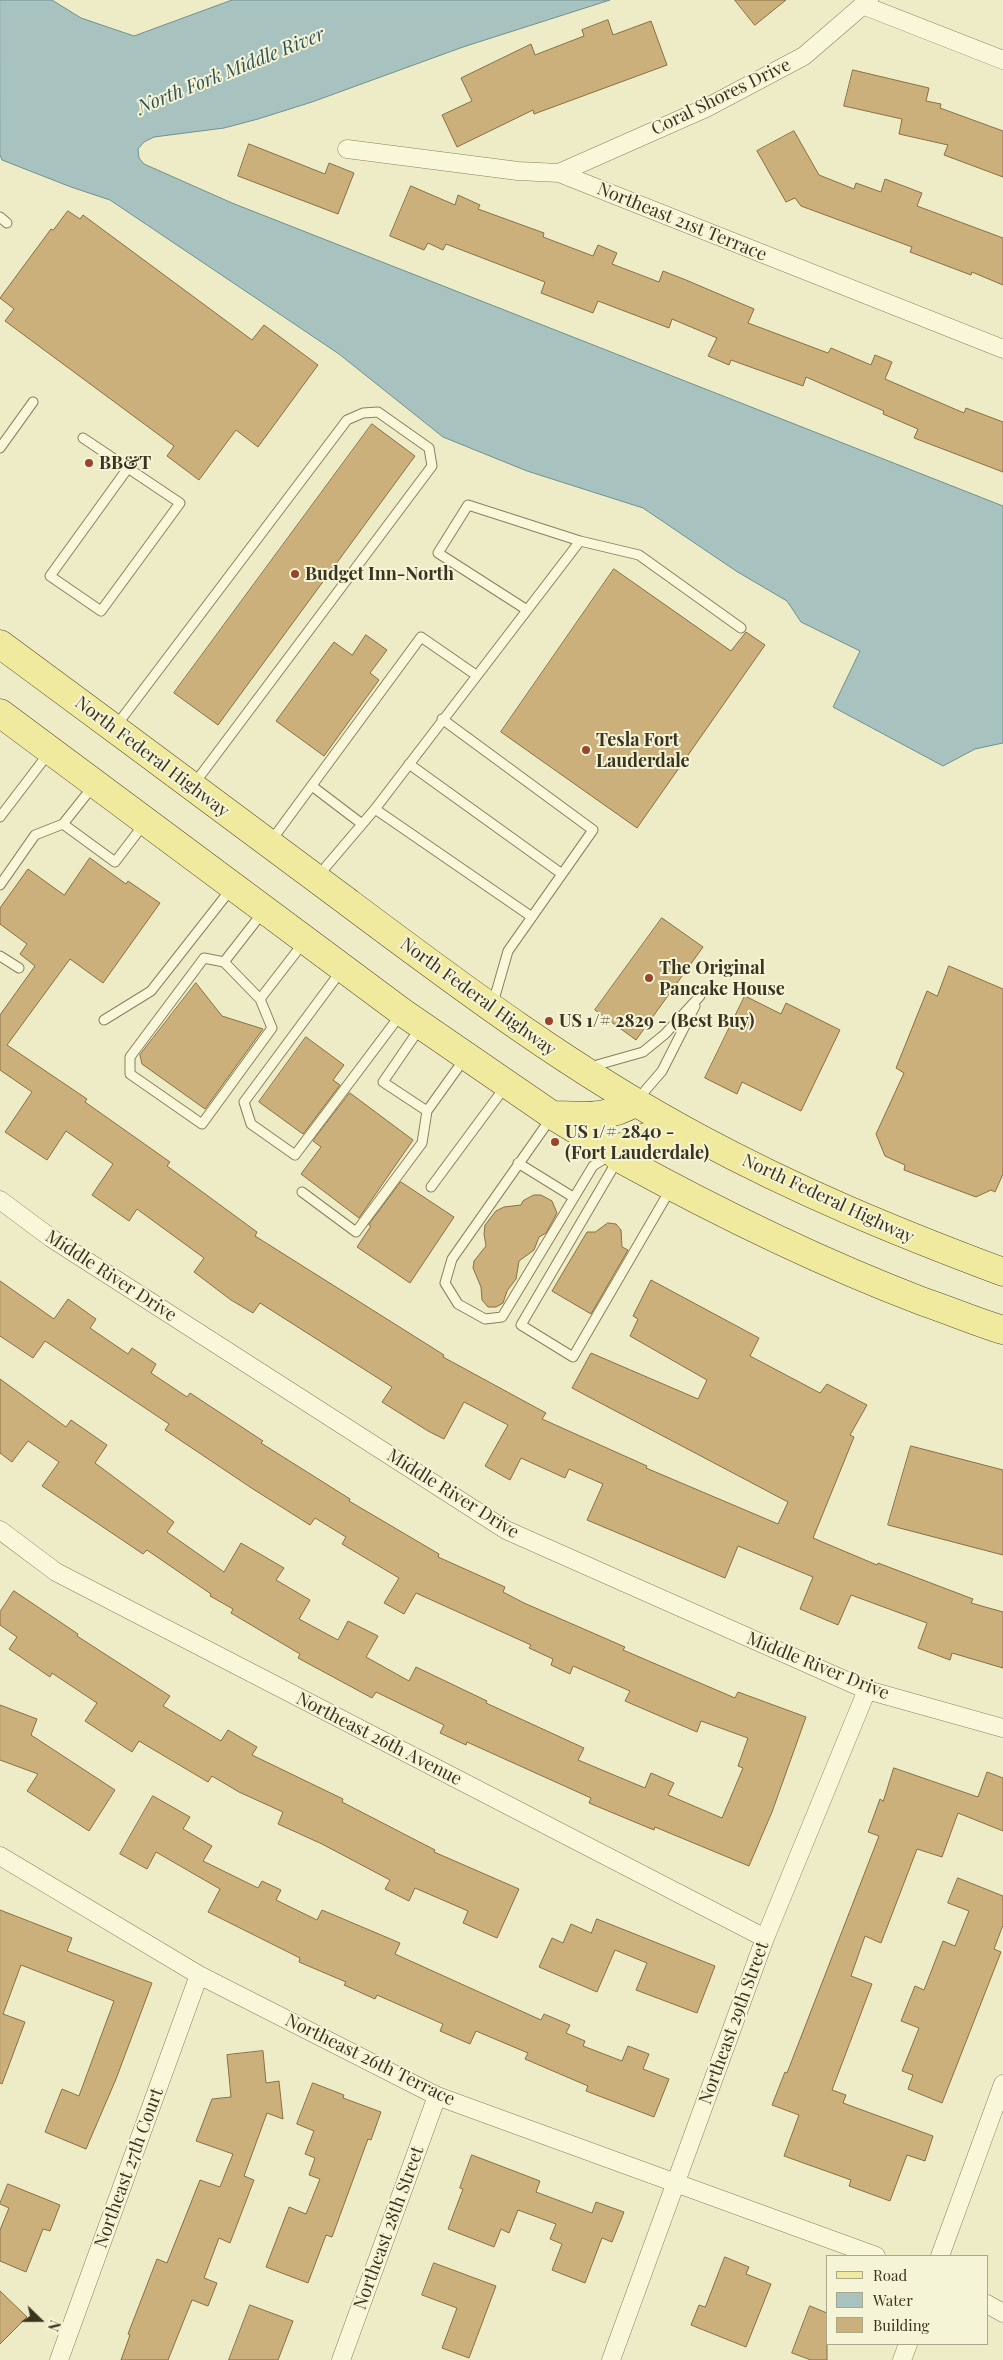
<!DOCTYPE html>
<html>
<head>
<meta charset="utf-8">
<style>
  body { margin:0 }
  #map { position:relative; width:1003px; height:2360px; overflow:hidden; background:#eeecc6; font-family:"Playfair Display",serif }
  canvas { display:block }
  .legend { position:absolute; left:826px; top:2255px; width:162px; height:90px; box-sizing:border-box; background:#f6f4d6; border:1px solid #aba78d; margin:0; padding:6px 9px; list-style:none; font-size:15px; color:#3a331f }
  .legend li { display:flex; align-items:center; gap:10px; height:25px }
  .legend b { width:25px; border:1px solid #aba78d }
  .north { position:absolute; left:15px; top:2295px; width:50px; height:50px; -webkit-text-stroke:4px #f6f4d6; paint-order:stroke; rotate:112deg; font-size:14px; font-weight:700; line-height:20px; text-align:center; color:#3a331f }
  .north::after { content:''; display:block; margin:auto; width:18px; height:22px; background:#3a331f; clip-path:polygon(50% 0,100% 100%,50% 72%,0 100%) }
</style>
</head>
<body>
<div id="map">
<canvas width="1003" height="2360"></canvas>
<ul class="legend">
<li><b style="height:6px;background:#f0ea9f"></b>Road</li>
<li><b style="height:14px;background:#a8c2c0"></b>Water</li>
<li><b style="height:14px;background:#ccb07c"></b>Building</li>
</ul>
<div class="north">N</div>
</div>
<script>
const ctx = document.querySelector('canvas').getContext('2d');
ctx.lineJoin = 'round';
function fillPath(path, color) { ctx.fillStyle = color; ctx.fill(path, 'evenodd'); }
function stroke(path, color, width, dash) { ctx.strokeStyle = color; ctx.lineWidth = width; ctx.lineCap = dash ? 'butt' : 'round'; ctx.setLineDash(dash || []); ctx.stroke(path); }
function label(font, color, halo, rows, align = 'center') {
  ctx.font = font + ' "Playfair Display",serif'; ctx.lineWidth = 4; ctx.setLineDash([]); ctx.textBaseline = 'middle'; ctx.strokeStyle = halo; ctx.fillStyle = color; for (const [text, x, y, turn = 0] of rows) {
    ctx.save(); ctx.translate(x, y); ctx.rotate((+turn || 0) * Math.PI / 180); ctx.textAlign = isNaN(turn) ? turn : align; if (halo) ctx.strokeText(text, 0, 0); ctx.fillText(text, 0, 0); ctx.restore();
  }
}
const water = new Path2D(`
  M0,0H52L81,18L134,36L232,0H610L463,47L312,102L258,119L224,128L154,137L144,142L138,149L139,158L144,164L232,203L1003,506V743L975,749L943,766L833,707L860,651L801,622L787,601L736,571L643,508L527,471L443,437L339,354L110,200L71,187L2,160L0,155Z`);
const building = new Path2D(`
  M735,0H786L755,25Z
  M608,20L613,35L651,21L667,65L534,114L533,110L457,147L442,115L472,101L461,78L531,44L535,55L584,36L582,30Z
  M853,70L929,88L926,101L941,104L940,108L1003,131V177L944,155L948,145L899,134L902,119L844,106Z
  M794,131L819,175L854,189L856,183L881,192L885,179L922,193L917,206L1003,238V285L972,272L971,275L910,252L912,247L801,206L795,198L786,202L757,151Z
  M249,144L325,174L329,163L354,173L338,214L238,176Z
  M411,186L455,205L458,195L480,205L478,209L544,233L543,237L593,256L598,245L617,253L612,264L659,282L663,271L686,280L754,309L748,323L828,353L831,348L871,365L875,355L892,362L885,379L964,413L966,408L1003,422V472L914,438L918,429L883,414L884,411L806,377L803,386L731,360L729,365L708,356L717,338L672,319L669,328L598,301L593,313L541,293L545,282L446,244L443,250L428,243L424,250L390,236Z
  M68,211L80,219L83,215L252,340L264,325L318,365L258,447L236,430L199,480L167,456L174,446L5,321L14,309L0,298L51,229L53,230Z
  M372,424L415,456L218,725L174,693Z
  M614,569L731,651L746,632L765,645L637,828L501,732Z
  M366,635L387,650L370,673L379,680L324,756L276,721L334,642L352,655Z
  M90,858L126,884L128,881L160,903L103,983L70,959L7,1045L87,1099L85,1102L170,1162L167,1166L257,1232L255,1236L444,1355L443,1357L546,1413L542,1419L647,1466L646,1468L778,1524L788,1502L572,1388L591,1353L698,1399L707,1380L630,1336L638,1319L633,1316L651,1280L759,1338L750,1356L820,1393L827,1384L867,1405L850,1435L854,1437L813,1538L877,1565L878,1563L973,1599L971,1603L1003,1612V1668L952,1653L950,1660L918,1648L927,1623L851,1595L838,1625L800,1609L813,1577L738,1546L725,1578L587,1520L603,1484L569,1469L565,1478L521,1458L510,1480L485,1466L508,1425L464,1402L444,1439L428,1431L382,1402L392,1387L260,1303L253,1313L231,1300L194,1272L204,1258L137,1209L129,1221L92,1195L113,1164L66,1131L47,1160L5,1132L32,1092L0,1070V1015L35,966L20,954L27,944L0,924V908L28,869L64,895Z
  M662,918L703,947L636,1040L595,1010Z
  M949,966L1003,989V1174L995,1192L991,1190L976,1197L904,1170L905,1165L885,1156L876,1134L904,1073L896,1068L927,991L937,996Z
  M196,983L222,1016L263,1029L205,1109L142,1064L140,1055Z
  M745,996L781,1014L786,1003L840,1030L801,1111L742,1082L737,1094L705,1078Z
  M306,1037L344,1065L333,1080L340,1085L303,1134L259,1102Z
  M350,1093L413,1140L359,1218L301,1174L321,1147L313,1141Z
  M401,1182L454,1217L410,1283L357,1247L371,1226L369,1225Z
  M534,1195H541L552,1201L557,1213L546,1233L539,1237L534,1250L519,1261L516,1279L507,1291L503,1303L496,1307H488L482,1300L481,1287L473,1268L474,1261L486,1246L484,1234L485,1225L496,1211L504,1207L521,1205L523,1201Z
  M608,1223L616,1224L621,1230L622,1247L628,1250L591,1314L552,1291L587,1232H595Z
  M0,1281L54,1319L68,1299L96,1319L90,1328L128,1354L132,1348L156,1364L151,1373L187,1397L190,1393L263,1441L261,1443L350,1499L349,1501L439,1554L438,1557L505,1587L503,1592L524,1603L625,1647L623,1650L735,1698L738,1692L806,1717L772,1812L749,1866L655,1827L654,1830L589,1803L591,1798L467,1742L466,1745L440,1733L444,1725L376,1692L372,1698L298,1658L300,1654L231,1613L233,1609L210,1596L211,1594L147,1550L143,1554L42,1486L59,1462L28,1441L12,1462L0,1453V1379L66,1427L71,1420L107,1445L95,1463L174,1522L167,1532L224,1572L241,1543L284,1568L276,1580L310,1600L299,1619L338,1640L348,1621L378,1636L366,1657L409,1681L416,1667L487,1701L486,1703L584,1748L578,1760L645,1788L651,1773L674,1783L668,1795L722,1818L743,1768L738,1766L748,1738L701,1721L697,1732L625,1701L630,1691L573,1666L570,1674L551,1665L553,1659L529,1648L531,1645L416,1593L404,1614L384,1603L399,1578L342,1544L346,1537L315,1518L310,1525L253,1489L165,1430L169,1424L45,1341L33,1358L0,1336Z
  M911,1446L1003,1470V1555L888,1525Z
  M14,1591L78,1634L77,1636L170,1696L163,1706L221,1741L228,1730L257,1747L252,1755L343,1799L342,1802L435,1850L434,1852L519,1889L497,1938L463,1923L468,1911L415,1888L409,1901L385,1889L390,1880L322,1844L278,1824L283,1812L239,1792L212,1776L208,1782L139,1741L132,1752L85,1721L97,1703L52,1673L50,1677L9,1649L17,1637L0,1625V1612Z
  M0,1705L37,1719L31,1735L115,1790L89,1831L27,1791L38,1774L0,1760Z
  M894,1768L978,1797L987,1772L1003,1778V1831L958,1813L942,1857L917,1849L881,1943L865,1936L851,1976L872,1984L832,2090L846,2095L843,2103L933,2136L925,2161L907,2155L890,2201L849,2186L851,2180L784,2156L799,2115L772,2105L785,2072L787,2073L879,1836L868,1832L880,1799L883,1801Z
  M153,1796L190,1817L183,1829L212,1846L203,1861L258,1888L262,1881L281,1890L276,1900L317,1920L322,1910L400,1943L395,1954L541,2020L544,2014L570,2025L566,2033L585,2041L583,2046L622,2061L628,2046L649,2054L643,2069L669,2079L654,2117L586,2091L588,2086L525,2059L528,2053L476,2031L470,2044L440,2031L443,2024L377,1995L375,1999L344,1985L346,1982L299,1962L300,1958L208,1912L220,1889L156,1852L147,1869L120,1854Z
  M958,1878L1003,1896V1925L994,1949L1001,1952L942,2103L908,2089L913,2075L902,2071L919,2028L901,2021L915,1986L924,1990L943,1941L955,1946L969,1911L948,1903Z
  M0,1910L72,1938L67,1951L152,1983L116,2079L86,2149L45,2132L62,2089L79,2096L114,2001L21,1965L3,2014L25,2022L2,2084L0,2083Z
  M597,1919L715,1966L697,2013L636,1990L647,1963L615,1950L597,1992L539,1967L552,1938L563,1943L571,1924L591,1933Z
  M263,2051L266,2083L279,2081L283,2119L267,2113L244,2176L254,2180L230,2243L219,2238L204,2278L217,2283L208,2306L192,2300L168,2360H121L130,2335L128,2334L157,2259L167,2263L200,2180L220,2187L233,2154L196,2141L212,2099L231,2097L227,2055Z
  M313,2083L344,2095L343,2098L381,2112L371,2140L368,2139L332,2237L326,2235L308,2283L266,2267L289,2207L306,2214L320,2179L309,2175L315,2158L305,2154L314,2131L297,2124Z
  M472,2155L540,2181L536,2192L592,2213L596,2202L624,2212L612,2242L602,2238L585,2283L552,2270L562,2244L550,2239L556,2224L518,2210L509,2233L501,2229L494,2247L448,2229L463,2189L460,2188Z
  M8,2184L60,2205L50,2231L43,2229L26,2272L0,2261V2230L9,2208L0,2204Z
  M725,2257L749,2267L746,2274L771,2284L746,2347L691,2325L699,2305L705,2307Z
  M434,2263L496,2286L469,2358L442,2348L457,2308L422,2295Z
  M0,2291L27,2317L0,2344Z
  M250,2305L293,2321L278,2360H229Z
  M810,2306L827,2313V2360H811L792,2353Z`);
const service = new Path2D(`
  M0,217L7,223
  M83,438L180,503L101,611L50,576L128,468
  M0,448L33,402
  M580,541L639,555L741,628
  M442,719L593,830L508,951L493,1003
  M116,726L347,420L363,413L378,412L429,448L432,466L194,784
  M409,764L562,874
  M94,785L63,824L115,862L144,824
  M312,786L362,824
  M375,809L532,917
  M0,817L48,754
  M271,841L421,637L476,675
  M318,876L375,809L580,541L468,505L438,553L527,610
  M0,885L35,835L63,824
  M263,912L224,962L260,999L304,942
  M0,956L19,968
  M224,962L204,958L130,1057V1074L202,1124L272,1028L260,999
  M341,971L244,1102L251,1124L295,1155L401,1014
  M104,1020L151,991L231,889
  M420,1028L383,1082L427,1111L465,1058
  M590,1067L643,1052L665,1034L700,996
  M637,1100L662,1071L695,1006
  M551,1118L452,1259L445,1283L458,1304L485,1319L502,1317L593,1166L610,1155
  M617,1161L521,1325L573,1357L670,1190
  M518,1163L573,1197
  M431,1187L505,1087
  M302,1192L356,1232L422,1143L427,1111`);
const minor = new Path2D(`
  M865,6L1003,60
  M347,149L518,171L559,173L1003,349
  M559,173L706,108L804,56L869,0
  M0,1200L51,1238L506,1530L867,1690L1003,1728
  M0,1530L56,1572L765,1938
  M0,1856L199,1975L437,2096L876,2256
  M940,2256L1003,2084
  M987,2304L1003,2313
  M59,2360L199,1975
  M341,2360L437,2096
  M611,2360L765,1938L867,1690
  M902,2360L908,2344`);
const primary = new Path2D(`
  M0,644C114,728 227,812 341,897C456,983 570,1069 697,1137C797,1191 896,1232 1003,1272
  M0,713L402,1012L552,1115L613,1152L619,1158C717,1212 819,1262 924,1302C951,1311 976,1322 1003,1330
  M554,1115C585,1116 608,1119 636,1102
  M613,1152C646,1134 655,1132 692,1136`);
const markers = [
  [89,463,5,"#98452c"],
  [295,574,5,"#98452c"],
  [586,750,5,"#98452c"],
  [649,978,5,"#98452c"],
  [549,1021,5,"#98452c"],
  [555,1142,5,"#98452c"]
];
const streetNames = [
  ["Coral Shores Drive",721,97,-26],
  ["Northeast 21st Terrace",682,222,22],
  ["North Federal Highway",152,757,37],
  ["North Federal Highway",478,997,36],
  ["North Federal Highway",828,1199,25],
  ["Middle River Drive",111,1276,33],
  ["Middle River Drive",453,1494,32],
  ["Middle River Drive",818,1666,22],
  ["Northeast 26th Avenue",379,1739,27],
  ["Northeast 29th Street",734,2023,-70],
  ["Northeast 26th Terrace",370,2060,26],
  ["Northeast 27th Court",129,2168,-70],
  ["Northeast 28th Street",389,2228,-70]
];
const poiNames = [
  ["BB&T",99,463],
  ["Budget Inn-North",305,574],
  ["Tesla Fort",596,740],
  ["Lauderdale",596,761],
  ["The Original",659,968],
  ["Pancake House",659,989],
  ["US 1/# 2829 - (Best Buy)",559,1021],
  ["US 1/# 2840 -",565,1132],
  ["(Fort Lauderdale)",565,1153]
];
const waterNames = [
  ["North Fork Middle River",231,71,-22]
];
fillPath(water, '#a8c2c0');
stroke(water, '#6e9090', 1);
fillPath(building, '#ccb07c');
stroke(building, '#896f42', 1);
stroke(service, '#8a7f5c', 11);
stroke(minor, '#8a7f5c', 19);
stroke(primary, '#584c30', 29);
stroke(service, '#f9f7da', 9);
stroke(minor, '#f9f7da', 18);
stroke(primary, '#f0ea9f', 28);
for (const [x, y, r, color] of markers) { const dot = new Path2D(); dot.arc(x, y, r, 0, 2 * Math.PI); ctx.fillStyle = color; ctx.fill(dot); stroke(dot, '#f6f4d6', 2); }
label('18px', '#3a331f', '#f6f4d6', streetNames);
label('bold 18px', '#3a331f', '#f6f4d6', poiNames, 'left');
label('italic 19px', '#2f5259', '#f6f4d6', waterNames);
</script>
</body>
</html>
